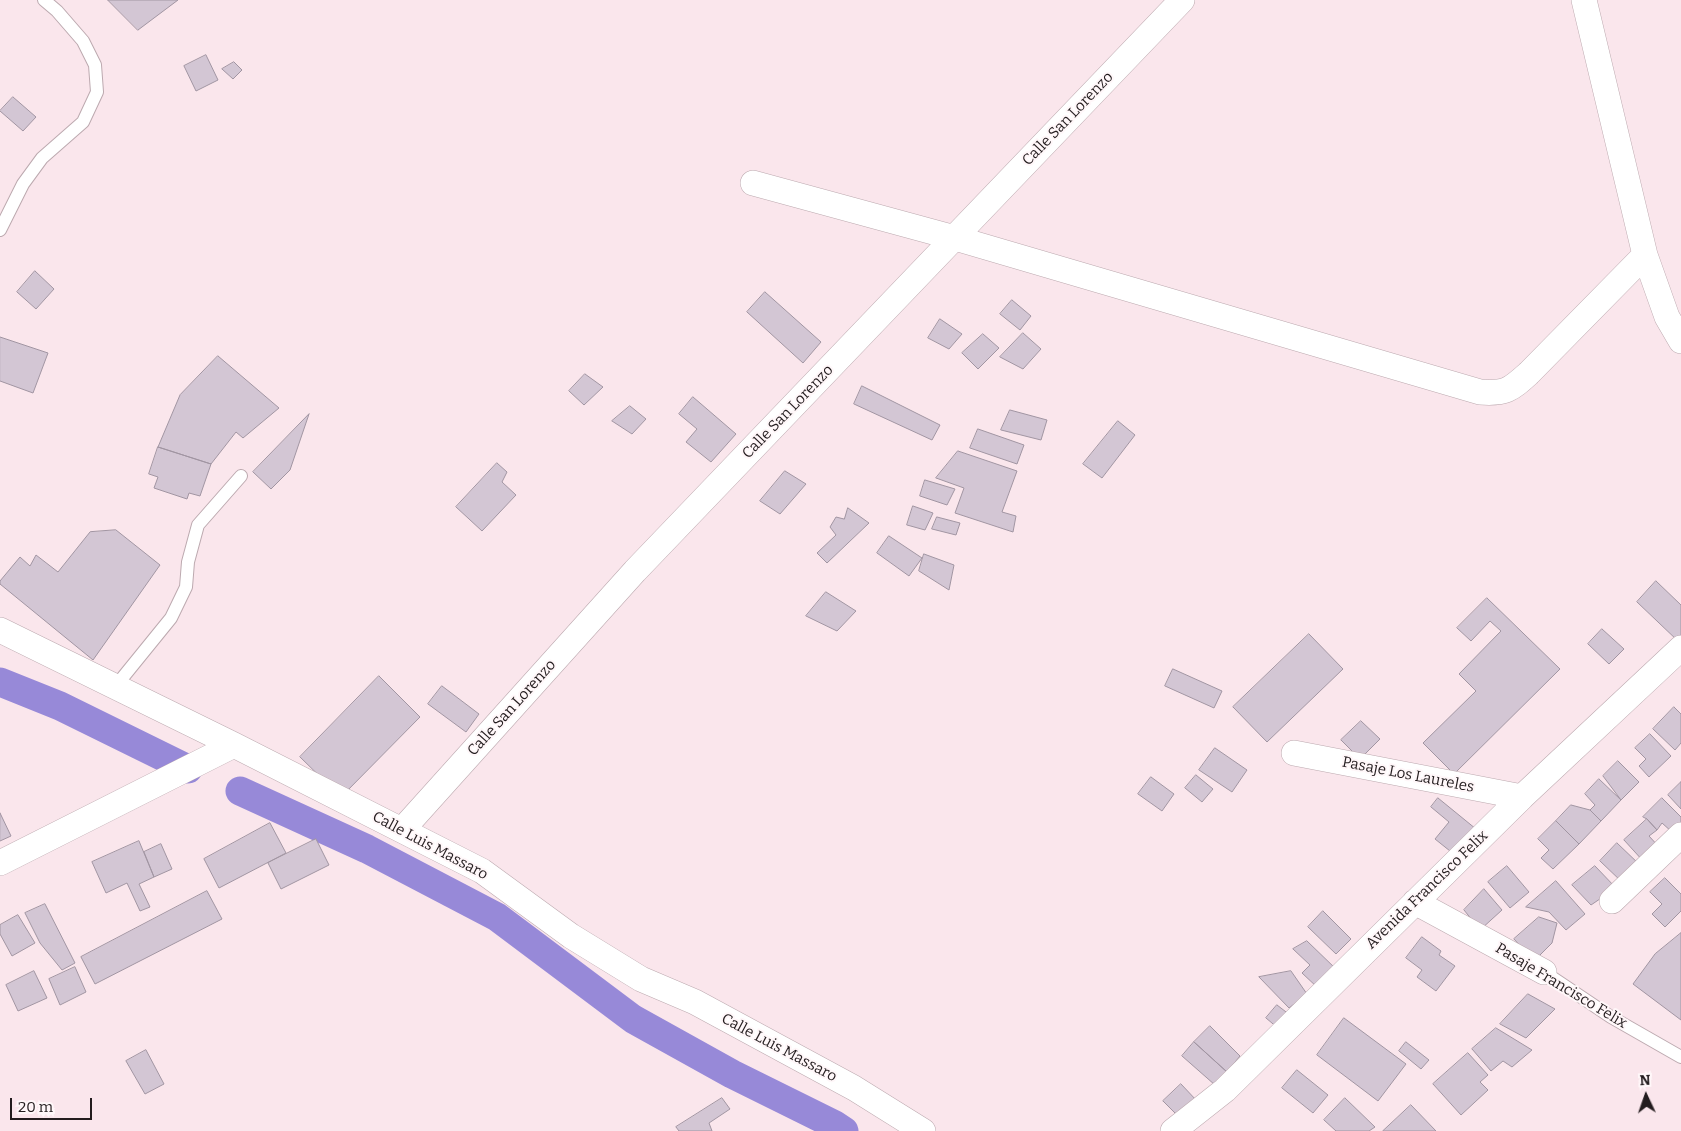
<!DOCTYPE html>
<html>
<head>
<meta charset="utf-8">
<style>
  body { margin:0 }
  #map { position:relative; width:1681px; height:1131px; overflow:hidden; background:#fae6ec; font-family:Bitter,serif }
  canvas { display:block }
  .north { position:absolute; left:1621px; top:1071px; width:50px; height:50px; -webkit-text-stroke:4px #fff7f9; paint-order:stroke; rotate:357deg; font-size:14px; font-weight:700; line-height:20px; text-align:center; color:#231c1e }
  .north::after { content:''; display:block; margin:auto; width:18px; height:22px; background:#231c1e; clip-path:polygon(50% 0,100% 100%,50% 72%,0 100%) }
  .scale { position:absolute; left:10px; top:1098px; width:82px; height:22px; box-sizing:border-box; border:2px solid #231c1e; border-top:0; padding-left:6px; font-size:15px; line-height:18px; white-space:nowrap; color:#231c1e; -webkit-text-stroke:4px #fff7f9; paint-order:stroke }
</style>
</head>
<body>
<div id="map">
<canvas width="1681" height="1131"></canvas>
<div class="north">N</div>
<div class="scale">20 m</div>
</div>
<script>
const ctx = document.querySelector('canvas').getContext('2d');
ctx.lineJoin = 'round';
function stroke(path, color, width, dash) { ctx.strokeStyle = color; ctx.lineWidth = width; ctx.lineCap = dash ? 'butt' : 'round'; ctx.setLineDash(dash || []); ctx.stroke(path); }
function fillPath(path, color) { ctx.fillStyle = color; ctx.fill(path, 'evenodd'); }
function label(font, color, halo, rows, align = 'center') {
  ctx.font = font + ' Bitter,serif'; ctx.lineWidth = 4; ctx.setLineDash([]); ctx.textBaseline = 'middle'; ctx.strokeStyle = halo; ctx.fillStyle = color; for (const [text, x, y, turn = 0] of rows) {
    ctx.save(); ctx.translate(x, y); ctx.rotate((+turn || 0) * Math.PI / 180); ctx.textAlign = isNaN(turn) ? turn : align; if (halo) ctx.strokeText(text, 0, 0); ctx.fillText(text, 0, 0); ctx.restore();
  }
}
const canal = new Path2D(`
  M0,682L60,706L188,769
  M240,791L367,849L497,917L633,1019L732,1074L835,1125L844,1131`);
const building = new Path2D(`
  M108,0H178L138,30Z
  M206,55L218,80L196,91L184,66Z
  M234,62L242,70L233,79L222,69Z
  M13,97L36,117L23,131L0,111Z
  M35,271L54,289L36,309L17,292Z
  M765,292L821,342L803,363L747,312Z
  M1012,300L1031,316L1020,330L1000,314Z
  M940,319L962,334L949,349L928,338Z
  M1023,333L1041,349L1023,369L1000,357Z
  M983,334L999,348L978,369L962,353Z
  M0,337L48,353L33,393L0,381Z
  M218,356L279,408L243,438L236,432L211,464L158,447L180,395Z
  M585,374L603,387L584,405L569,391Z
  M862,386L940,425L932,440L854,404Z
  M693,397L736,434L711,462L686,442L697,429L679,414Z
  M630,406L646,419L632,434L612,421Z
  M1010,410L1047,420L1041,440L1001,430Z
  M309,414L290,470L271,489L253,472Z
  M1118,421L1135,435L1102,478L1083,464Z
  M978,429L1024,445L1017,464L970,448Z
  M158,447L211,464L200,496L189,493L187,499L154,488L158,477L149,474Z
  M958,451L1017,471L1002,512L1016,516L1013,532L955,513L964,488L936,478Z
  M497,463L507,472L502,482L516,495L482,531L456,507Z
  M785,471L806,484L780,514L760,501Z
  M925,480L955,489L947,505L920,496Z
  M913,506L933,513L925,530L907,525Z
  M848,508L869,523L827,563L817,553L836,535L830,527L836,517L844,519Z
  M937,517L960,523L956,535L932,529Z
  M116,530L160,565L93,660L0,584V581L20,557L30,566L36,555L58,572L90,532Z
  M889,536L922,558L909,576L877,553Z
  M924,554L954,565L949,590L919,571Z
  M1656,581L1681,605V639L1679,642L1637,602Z
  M826,592L856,611L837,631L806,616Z
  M1487,598L1560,669L1454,774L1423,743L1476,691L1459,674L1501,631L1490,621L1471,641L1457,628Z
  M1602,629L1624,649L1609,664L1588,644Z
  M1309,634L1343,669L1267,742L1233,707Z
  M1173,669L1222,691L1214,708L1165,686Z
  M379,676L420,717L341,797L300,757Z
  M442,686L479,714L466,732L428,704Z
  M1674,707L1681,714V743L1675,750L1653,729Z
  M1361,721L1380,739L1360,759L1341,740Z
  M1650,734L1671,756L1649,777L1639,766L1646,759L1635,748Z
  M1215,748L1247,770L1232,792L1199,770Z
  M1618,761L1639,782L1621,800L1603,776Z
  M1196,775L1213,789L1202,802L1185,788Z
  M1151,777L1174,794L1162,811L1138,794Z
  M1599,779L1621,800L1601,821L1590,810L1595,805L1585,794Z
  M1681,782V809L1668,795Z
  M1438,798L1476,829L1455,855L1435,839L1449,822L1431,807Z
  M1662,798L1681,817V823L1672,832L1662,823L1657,830L1647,819L1643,817Z
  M1571,805L1590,810L1601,821L1579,844L1556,821Z
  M0,813L11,836L0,841Z
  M1647,819L1657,830L1649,836L1660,848L1644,862L1624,840Z
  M1556,821L1579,844L1553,869L1541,858L1549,850L1538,839Z
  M270,823L286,853L219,888L204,859Z
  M316,839L329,865L281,889L268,863Z
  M139,841L154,877L139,884L150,907L140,911L127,883L106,893L92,862Z
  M1617,843L1640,865L1623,883L1600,861Z
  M161,844L172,869L154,877L144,852Z
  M1507,866L1529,892L1510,908L1488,882Z
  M1595,866L1616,888L1591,905L1572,885Z
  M1665,878L1681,894V911L1665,927L1652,914L1662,904L1650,892Z
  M1556,881L1585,914L1566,930L1549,912L1526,907Z
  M1484,889L1502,910L1480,930L1464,910Z
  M207,891L222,919L95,984L81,957Z
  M45,904L75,963L62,970L40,943L25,913Z
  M1323,911L1351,939L1336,954L1308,927Z
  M18,915L35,943L12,956L0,934V925Z
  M1539,917L1557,923L1552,943L1534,961L1514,939Z
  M1681,933V1020L1633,984L1655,954Z
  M1422,937L1441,951L1439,955L1455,966L1436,991L1417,977L1422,970L1406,958Z
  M1307,941L1336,969L1318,988L1302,973L1310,965L1293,949Z
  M75,967L86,992L60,1005L49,979Z
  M34,971L47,998L18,1011L6,985Z
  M1291,971L1307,994L1289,1008L1259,977Z
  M1528,994L1555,1009L1526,1038L1500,1024Z
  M1277,1005L1290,1015L1279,1029L1266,1018Z
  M1344,1018L1406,1064L1378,1101L1317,1055Z
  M1210,1026L1240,1056L1227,1072L1194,1042Z
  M1496,1028L1532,1050L1512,1067L1503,1061L1491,1071L1472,1049Z
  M1194,1042L1227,1072L1215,1085L1182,1056Z
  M1406,1042L1429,1060L1421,1069L1399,1051Z
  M146,1050L164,1084L145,1094L126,1061Z
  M1468,1053L1488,1075L1480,1082L1488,1090L1461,1115L1433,1084Z
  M1297,1070L1328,1095L1313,1113L1282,1088Z
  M1181,1084L1197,1101L1180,1118L1163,1101Z
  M722,1098L730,1109L709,1123L712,1131H679L676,1127Z
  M1345,1098L1375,1127L1369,1131H1336L1324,1120Z
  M1411,1105L1436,1131H1383Z`);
const service = new Path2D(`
  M0,230L23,184L42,158L83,122L97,92L95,65L83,41L57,11L44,0
  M115,687L171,618L186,587L188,562L198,525L241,476
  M1544,972L1611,1017L1681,1057`);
const minor = new Path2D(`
  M1584,0L1645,255L1667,317L1681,341
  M753,183L955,238L1480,392C1506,394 1510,390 1529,373L1645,255
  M0,630L234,745L482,871L571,936L641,979L695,1002L854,1088L923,1131
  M1294,753L1522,797
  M402,830L635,571L1182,0
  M0,863L234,745
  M1612,901L1681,835
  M1415,902L1544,972
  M1173,1131L1225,1090L1522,797L1681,648`);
const streetNames = [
  ["Calle San Lorenzo",1068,119,-46],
  ["Calle San Lorenzo",788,412,-46],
  ["Calle San Lorenzo",512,708,-48],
  ["Pasaje Los Laureles",1408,775,11],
  ["Calle Luis Massaro",430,846,28],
  ["Avenida Francisco Felix",1427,890,-44],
  ["Pasaje Francisco Felix",1561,986,31],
  ["Calle Luis Massaro",779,1048,28]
];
stroke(canal, '#9789d8', 29);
fillPath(building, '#d3c6d4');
stroke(building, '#a195a2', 1);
stroke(service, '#bca9af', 14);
stroke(minor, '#bca9af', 26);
stroke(service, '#fff', 12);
stroke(minor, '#fff', 25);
label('15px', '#231c1e', '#fff7f9', streetNames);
</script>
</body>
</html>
